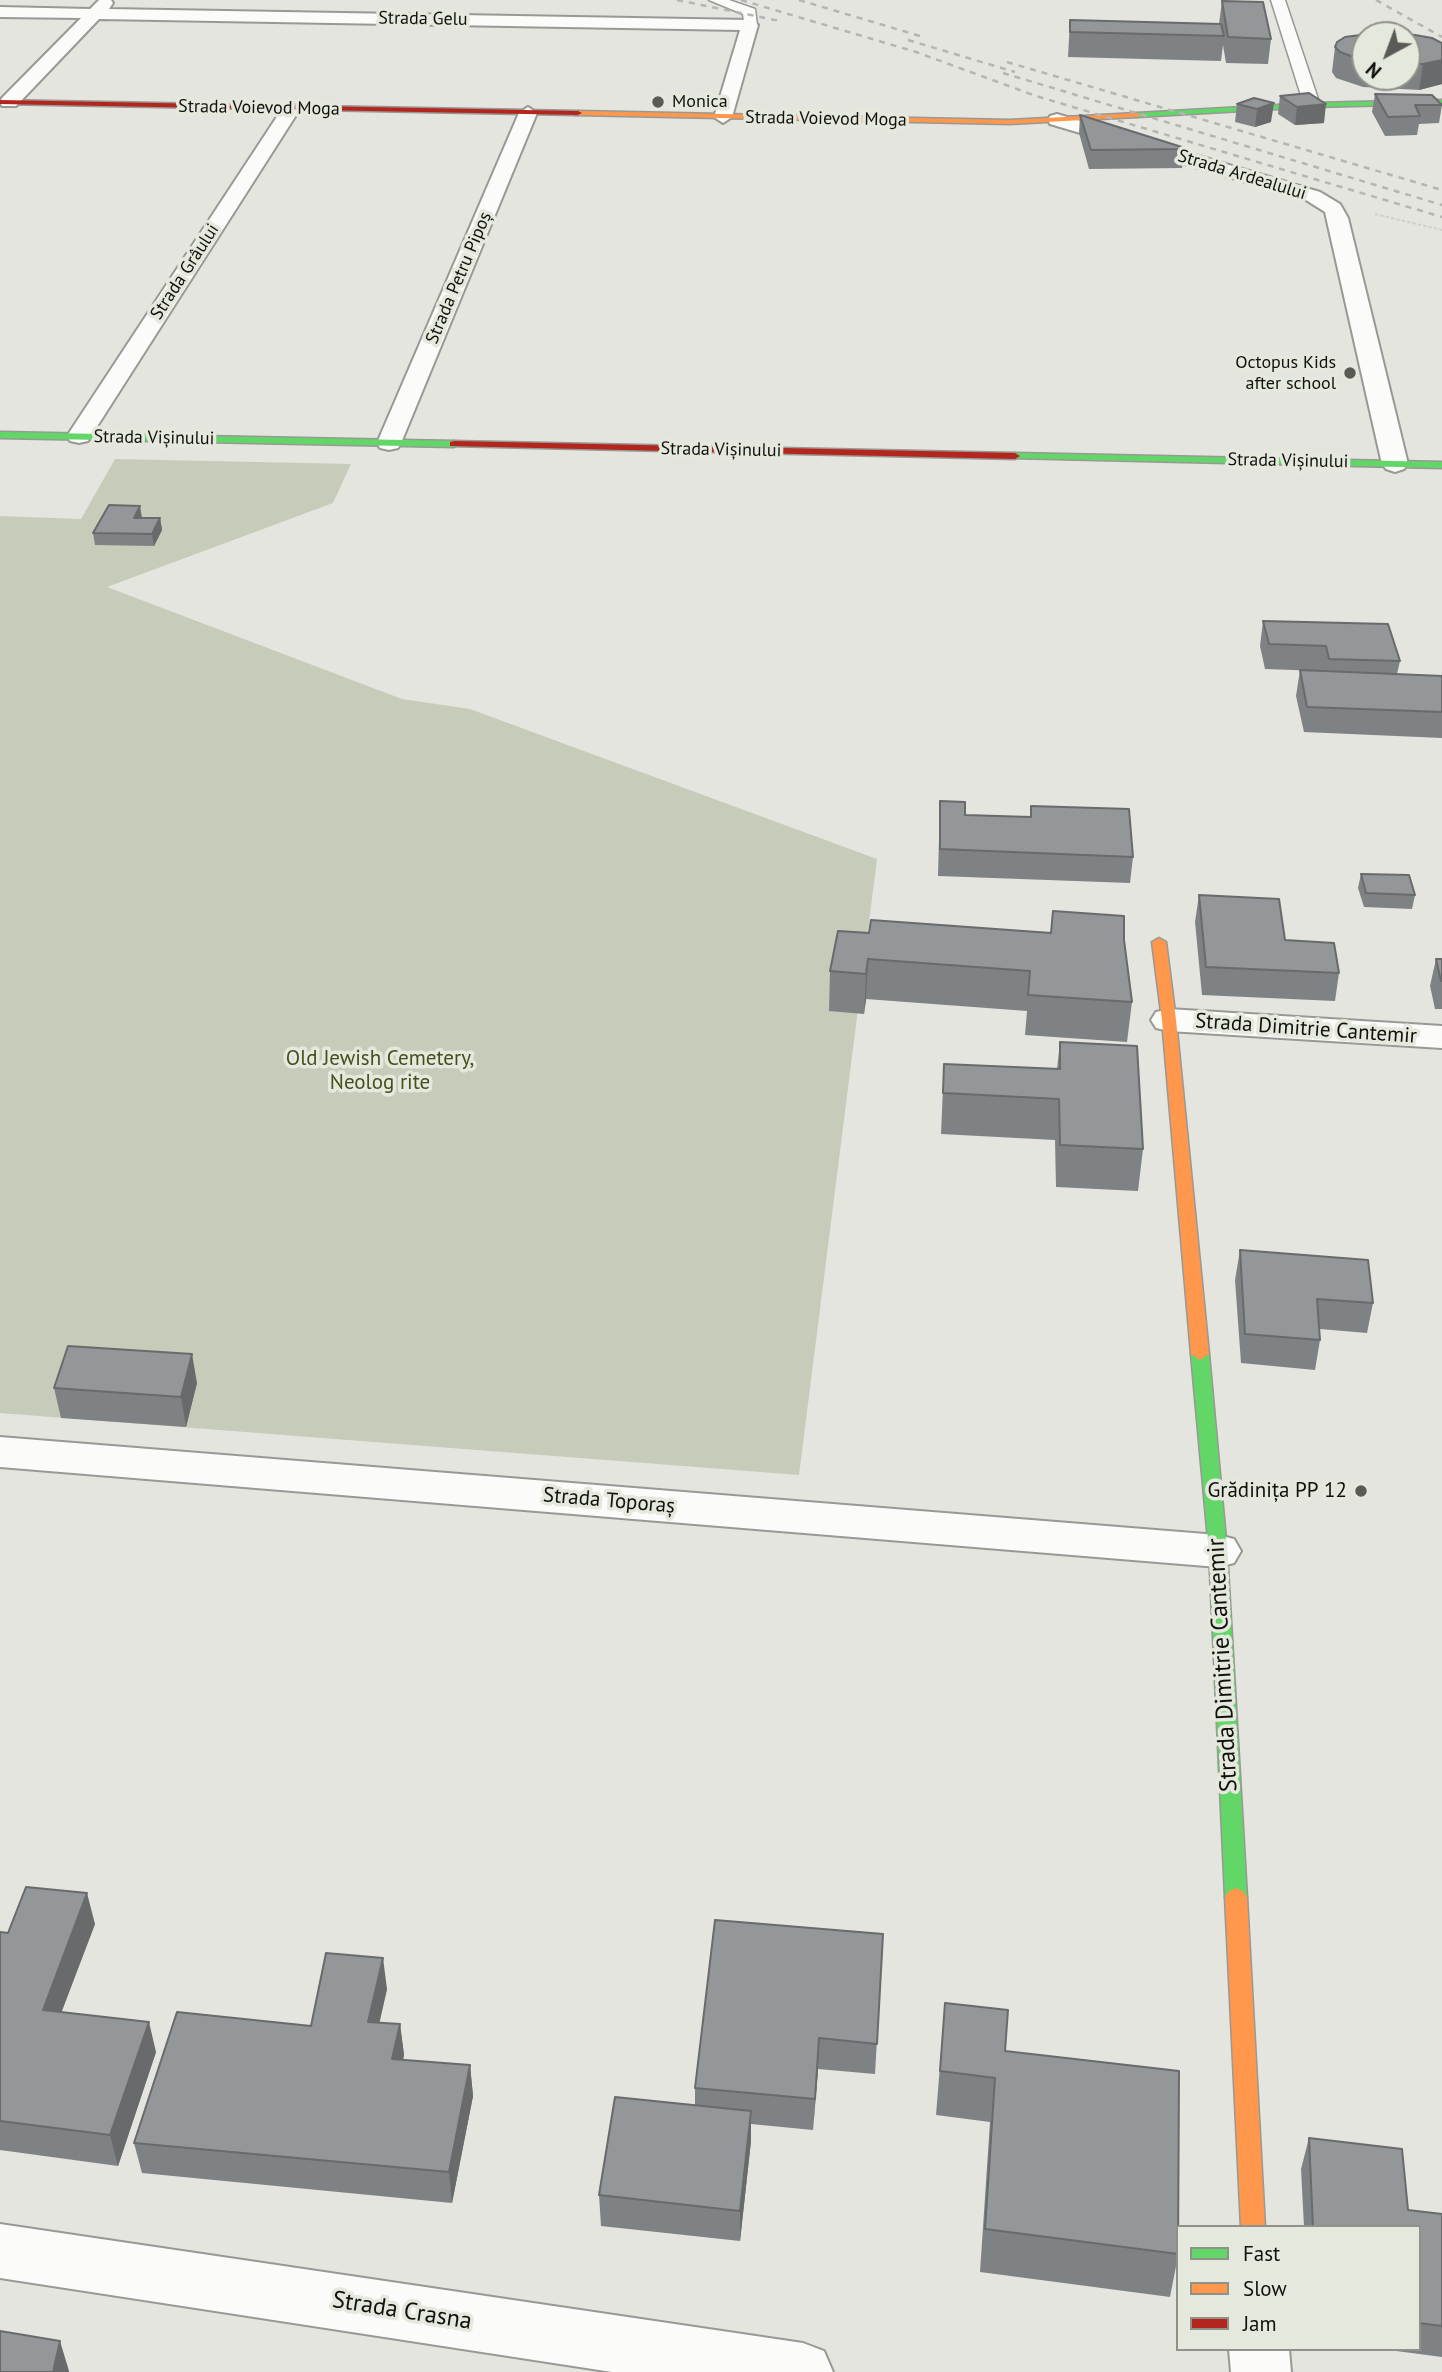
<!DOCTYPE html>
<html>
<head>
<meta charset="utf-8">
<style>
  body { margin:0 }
  #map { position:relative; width:1442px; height:2372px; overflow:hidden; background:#e4e5df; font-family:"PT Sans",sans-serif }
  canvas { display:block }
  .legend { position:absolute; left:1176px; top:2225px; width:245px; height:126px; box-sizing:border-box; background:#e5e8dc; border:2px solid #909289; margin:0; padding:9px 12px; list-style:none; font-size:21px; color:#10110d }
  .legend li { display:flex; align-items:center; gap:14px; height:35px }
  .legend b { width:35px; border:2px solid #909289 }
  .north { position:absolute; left:1351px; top:21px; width:70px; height:70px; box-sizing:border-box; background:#e5e8dc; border:2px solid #909289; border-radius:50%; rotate:221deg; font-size:19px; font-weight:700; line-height:28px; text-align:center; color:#10110d }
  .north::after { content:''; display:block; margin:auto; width:24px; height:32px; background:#5a5b56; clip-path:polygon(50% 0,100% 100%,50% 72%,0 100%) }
</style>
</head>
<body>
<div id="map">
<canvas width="1442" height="2372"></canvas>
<ul class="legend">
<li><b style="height:9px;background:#63d668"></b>Fast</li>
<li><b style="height:9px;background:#ff974d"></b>Slow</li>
<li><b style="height:9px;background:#b3261e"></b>Jam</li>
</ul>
<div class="north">N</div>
</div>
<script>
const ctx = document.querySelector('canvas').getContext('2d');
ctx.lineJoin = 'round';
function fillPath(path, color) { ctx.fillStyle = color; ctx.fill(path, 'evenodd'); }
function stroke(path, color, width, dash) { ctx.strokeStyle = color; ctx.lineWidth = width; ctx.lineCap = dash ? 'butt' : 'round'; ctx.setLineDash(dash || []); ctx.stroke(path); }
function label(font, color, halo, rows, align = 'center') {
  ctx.font = font + ' "PT Sans",sans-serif'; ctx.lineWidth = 7; ctx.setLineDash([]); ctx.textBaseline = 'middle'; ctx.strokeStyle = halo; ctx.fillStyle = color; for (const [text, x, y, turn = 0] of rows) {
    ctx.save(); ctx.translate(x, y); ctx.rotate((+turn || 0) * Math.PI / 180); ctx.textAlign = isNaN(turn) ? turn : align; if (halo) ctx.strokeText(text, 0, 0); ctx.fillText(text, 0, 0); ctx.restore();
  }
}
const green = new Path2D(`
  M115,459L351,464L333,503L107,587L402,699L470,709L877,859L799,1475L0,1413V516L81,519Z`);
const path = new Path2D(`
  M1375,214L1442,230`);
const lane = new Path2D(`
  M709,0H729L755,9L757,25L755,28H745L743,14Z
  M1271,0H1285L1320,105L1317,108L1312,110L1304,105Z`);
const street = new Path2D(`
  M99,0H111L113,3L109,9L750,20L758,25L732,117L723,123L714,117L740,30L99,19L16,106H2L0,102L2,98L81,18L0,17V7L90,9Z
  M291,103L300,109L91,436L88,441L79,443L70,441L67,436L282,109Z
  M528,107L537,113L401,443L398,448L389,450L380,448L377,443L519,113Z
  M1057,114L1320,192L1340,204L1348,218L1408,464L1404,469L1395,472L1386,469L1382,464L1325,212L1306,200L1050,124L1048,120L1050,116Z
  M1169,1009L1442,1026V1048L1169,1031L1156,1028L1151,1020L1156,1012Z
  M0,1437L1218,1535L1234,1539L1241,1551L1234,1563L1218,1567L0,1467Z
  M0,2224L803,2343L824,2351L833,2372H612L0,2278Z
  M1229,2349H1289L1291,2372H1231Z`);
const fast = new Path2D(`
  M1442,100V104L1312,107L1137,117L1133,115L1137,113L1312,103Z
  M0,432L454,441L459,444L454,447L0,438Z
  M1015,453L1442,462V468L1011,458L1010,456Z
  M1200,1348L1209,1354L1227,1551L1247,1897L1243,1903L1236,1906L1229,1903L1225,1897L1209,1551L1191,1354Z`);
const slow = new Path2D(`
  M578,111L1010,120L1137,113L1141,115L1137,117L1010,124L575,115Z
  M1159,938L1166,942L1176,1020L1209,1354L1200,1360L1191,1354L1162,1020L1152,942Z
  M1236,1888L1243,1891L1247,1897L1265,2227H1241L1225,1897L1229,1891Z`);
const jam = new Path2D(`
  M0,100L578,111L582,113L578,115L0,104Z
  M454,441L1015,453L1020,456L1015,459L450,446V442Z`);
const rail = new Path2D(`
  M677,0L780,21
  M741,0L916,52L1036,96L1442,217
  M799,0L920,36
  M1376,0L1442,37
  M908,40L1015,72
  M1007,62L1442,190
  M1003,73L1442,205`);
const wall = new Path2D(`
  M1222,1L1271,39L1268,64L1226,63L1223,45L1221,61L1068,57L1070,20L1219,24Z
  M1376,33L1415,35L1432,38L1442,43V84L1419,90L1363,87L1336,78L1332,72L1335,47L1337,42L1345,37ZM1365,35H1407V77H1365Z
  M1375,94L1442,105L1439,123L1419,124L1417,135L1385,136L1372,112Z
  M1280,96L1324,123L1295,125L1278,114Z
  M1254,98L1271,122L1255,127L1235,122L1237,104Z
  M1080,115L1185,148L1182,168L1089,169L1079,133Z
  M142,518H160L162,530L154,546L95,545L93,533Z
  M1263,621L1400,661L1397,674L1442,676V738L1304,732L1296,696L1300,670L1322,671L1265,669L1260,646Z
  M940,801L965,815L1030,817L1031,806L1133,857L1130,883L938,876Z
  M1361,874L1415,895L1412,909L1364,907L1358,888Z
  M1199,895L1285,940L1339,973L1335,1001L1202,995L1195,922Z
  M1053,911L1124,940L1132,1002L1127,1042L1025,1035L1027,1011L866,999L864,1014L829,1011L830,971L869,933H1051Z
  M1436,959H1442V1009H1435L1430,986Z
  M1060,1042L1143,1149L1138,1191L1056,1187L1055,1140L941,1134L944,1064L1057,1069Z
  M1240,1250L1373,1303L1367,1333L1320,1329V1340L1315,1370L1241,1363L1235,1280Z
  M197,1383L186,1427L61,1418L54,1388Z
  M95,1924L61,2012L156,2052L118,2166L0,2150V1932L8,1933Z
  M883,1934L875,2074L818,2069L813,2130L751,2124V2141L740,2241L601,2226L599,2195L695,2105V2088Z
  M387,1989L379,2022L400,2024L404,2055L403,2060L470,2065L473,2096L452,2203L142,2173L134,2143L311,2026Z
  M945,2003L1005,2051L1178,2227V2256L1170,2297L980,2272L990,2122L936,2115Z
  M1309,2138L1408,2210L1442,2214V2357L1381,2349H1419V2227H1304L1301,2169Z`);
const shadedWall = new Path2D(`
  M1442,60V84L1419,90L1423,64Z
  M1274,103L1271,122L1255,127L1257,109Z
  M1326,104L1324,123L1295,125L1297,107Z
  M140,506L142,518H134Z
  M160,518L162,530L154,546L152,534Z
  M868,959L866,999L864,1014L866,974Z
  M192,1354L197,1383L186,1427L181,1397Z
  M87,1893L95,1924L51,2040L43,2010Z
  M383,1958L387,1989L373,2052L368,2022Z
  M149,2022L156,2052L118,2166L110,2135Z
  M400,2024L404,2055L396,2090L392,2059Z
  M819,2038L818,2069L813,2130L815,2099Z
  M470,2065L473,2096L452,2203L449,2172Z
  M751,2111V2141L740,2241V2211Z
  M60,2341L69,2371V2372H53Z`);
const building = new Path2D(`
  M1222,1L1263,2L1271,39L1228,37Z
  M1070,20L1221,24L1224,36L1070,32Z
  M1376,33L1415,35L1432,38L1442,43V60L1423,64L1407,63V35H1365V61L1340,52L1335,47L1337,42L1345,37Z
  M1309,93L1326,104L1297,107L1280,96Z
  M1375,94L1432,95L1442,105H1415L1420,116L1388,117Z
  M1254,98L1274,103L1257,109L1237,104Z
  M1080,115L1185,148L1184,149L1091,150Z
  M109,505L140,506L134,518H160L152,534L93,533Z
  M1263,621L1388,624L1400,661L1329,659L1326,646L1269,644Z
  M1300,670L1442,676V712L1307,707Z
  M940,801L965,802V815L1031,817V806L1129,809L1133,857L940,849Z
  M1361,874L1409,875L1415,895L1366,893Z
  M1199,895L1279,899L1285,940L1334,943L1339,973L1206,967Z
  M1053,911L1124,916V940L1132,1002L1028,995L1030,971L868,959L866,974L830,971L838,931L869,933L871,920L1051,933Z
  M1436,959H1442V981H1441Z
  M1060,1042L1137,1046L1143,1149L1060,1145L1059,1099L943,1093L944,1064L1060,1069Z
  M1240,1250L1368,1260L1373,1303L1317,1299L1320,1340L1245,1334Z
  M68,1346L192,1354L181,1397L54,1388Z
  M26,1887L87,1893L43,2010L149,2022L110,2135L0,2121V1932L8,1933Z
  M715,1920L883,1934L877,2044L819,2038L815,2099L695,2088Z
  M326,1953L383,1958L368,2022L400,2024L392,2059L470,2065L449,2172L134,2143L177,2012L311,2026Z
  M945,2003L1008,2010L1005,2051L1179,2071L1178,2254L985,2229L995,2078L940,2071Z
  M615,2097L751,2111L740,2211L599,2195Z
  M1309,2138L1402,2149L1408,2210L1442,2214V2326L1419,2323V2227H1313Z
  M0,2331L60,2341L53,2372H0Z`);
const markers = [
  [658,102,7,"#5a5b56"],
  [1350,373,7,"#5a5b56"],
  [1361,1491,7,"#5a5b56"]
];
const farStreetnames = [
  ["Strada Gelu",423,19,1],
  ["Strada Voievod Moga",259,108,1],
  ["Strada Voievod Moga",826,119,1],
  ["Strada Ardealului",1242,175,17],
  ["Strada Grâului",185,272,-57],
  ["Strada Petru Pipoș",459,278,-67],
  ["Strada Vișinului",154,438,1],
  ["Strada Vișinului",721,450,1],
  ["Strada Vișinului",1288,461,1]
];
const farPoinames = [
  ["Monica",672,102],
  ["Octopus Kids",1336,363,"right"],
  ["after school",1336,384,"right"]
];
const streetNames = [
  ["Strada Dimitrie Cantemir",1306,1029,4],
  ["Strada Toporaș",609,1501,5]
];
const parkNames = [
  ["Old Jewish Cemetery,",380,1059],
  ["Neolog rite",380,1083]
];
const poiNames = [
  ["Grădinița PP 12",1347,1491]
];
const nearStreetnames = [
  ["Strada Dimitrie Cantemir",1223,1665,-93],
  ["Strada Crasna",402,2311,9]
];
fillPath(green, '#c7ccba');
stroke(lane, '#989995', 3);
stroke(street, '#989995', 4);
stroke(fast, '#989995', 3);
stroke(slow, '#989995', 3);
stroke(jam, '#989995', 3);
stroke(path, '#d0d1cf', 2, [3.5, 2]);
fillPath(lane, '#fbfbfa');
fillPath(street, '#fbfbfa');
fillPath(fast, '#63d668');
fillPath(slow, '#ff974d');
fillPath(jam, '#b3261e');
stroke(rail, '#b4b5b4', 2.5, [6, 6]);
fillPath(wall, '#7f8284');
fillPath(shadedWall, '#686a6b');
fillPath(building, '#949799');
stroke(building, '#686a6b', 2);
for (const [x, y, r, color] of markers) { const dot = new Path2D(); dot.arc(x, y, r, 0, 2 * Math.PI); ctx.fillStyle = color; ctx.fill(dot); stroke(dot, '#e5e8dc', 2.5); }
label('18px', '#10110d', '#e5e8dc', farStreetnames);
label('18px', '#10110d', '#e5e8dc', farPoinames, 'left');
label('21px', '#10110d', '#e5e8dc', streetNames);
label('21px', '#444f1e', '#e5e8dc', parkNames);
label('21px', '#10110d', '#e5e8dc', poiNames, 'right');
label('24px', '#10110d', '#e5e8dc', nearStreetnames);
</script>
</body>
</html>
